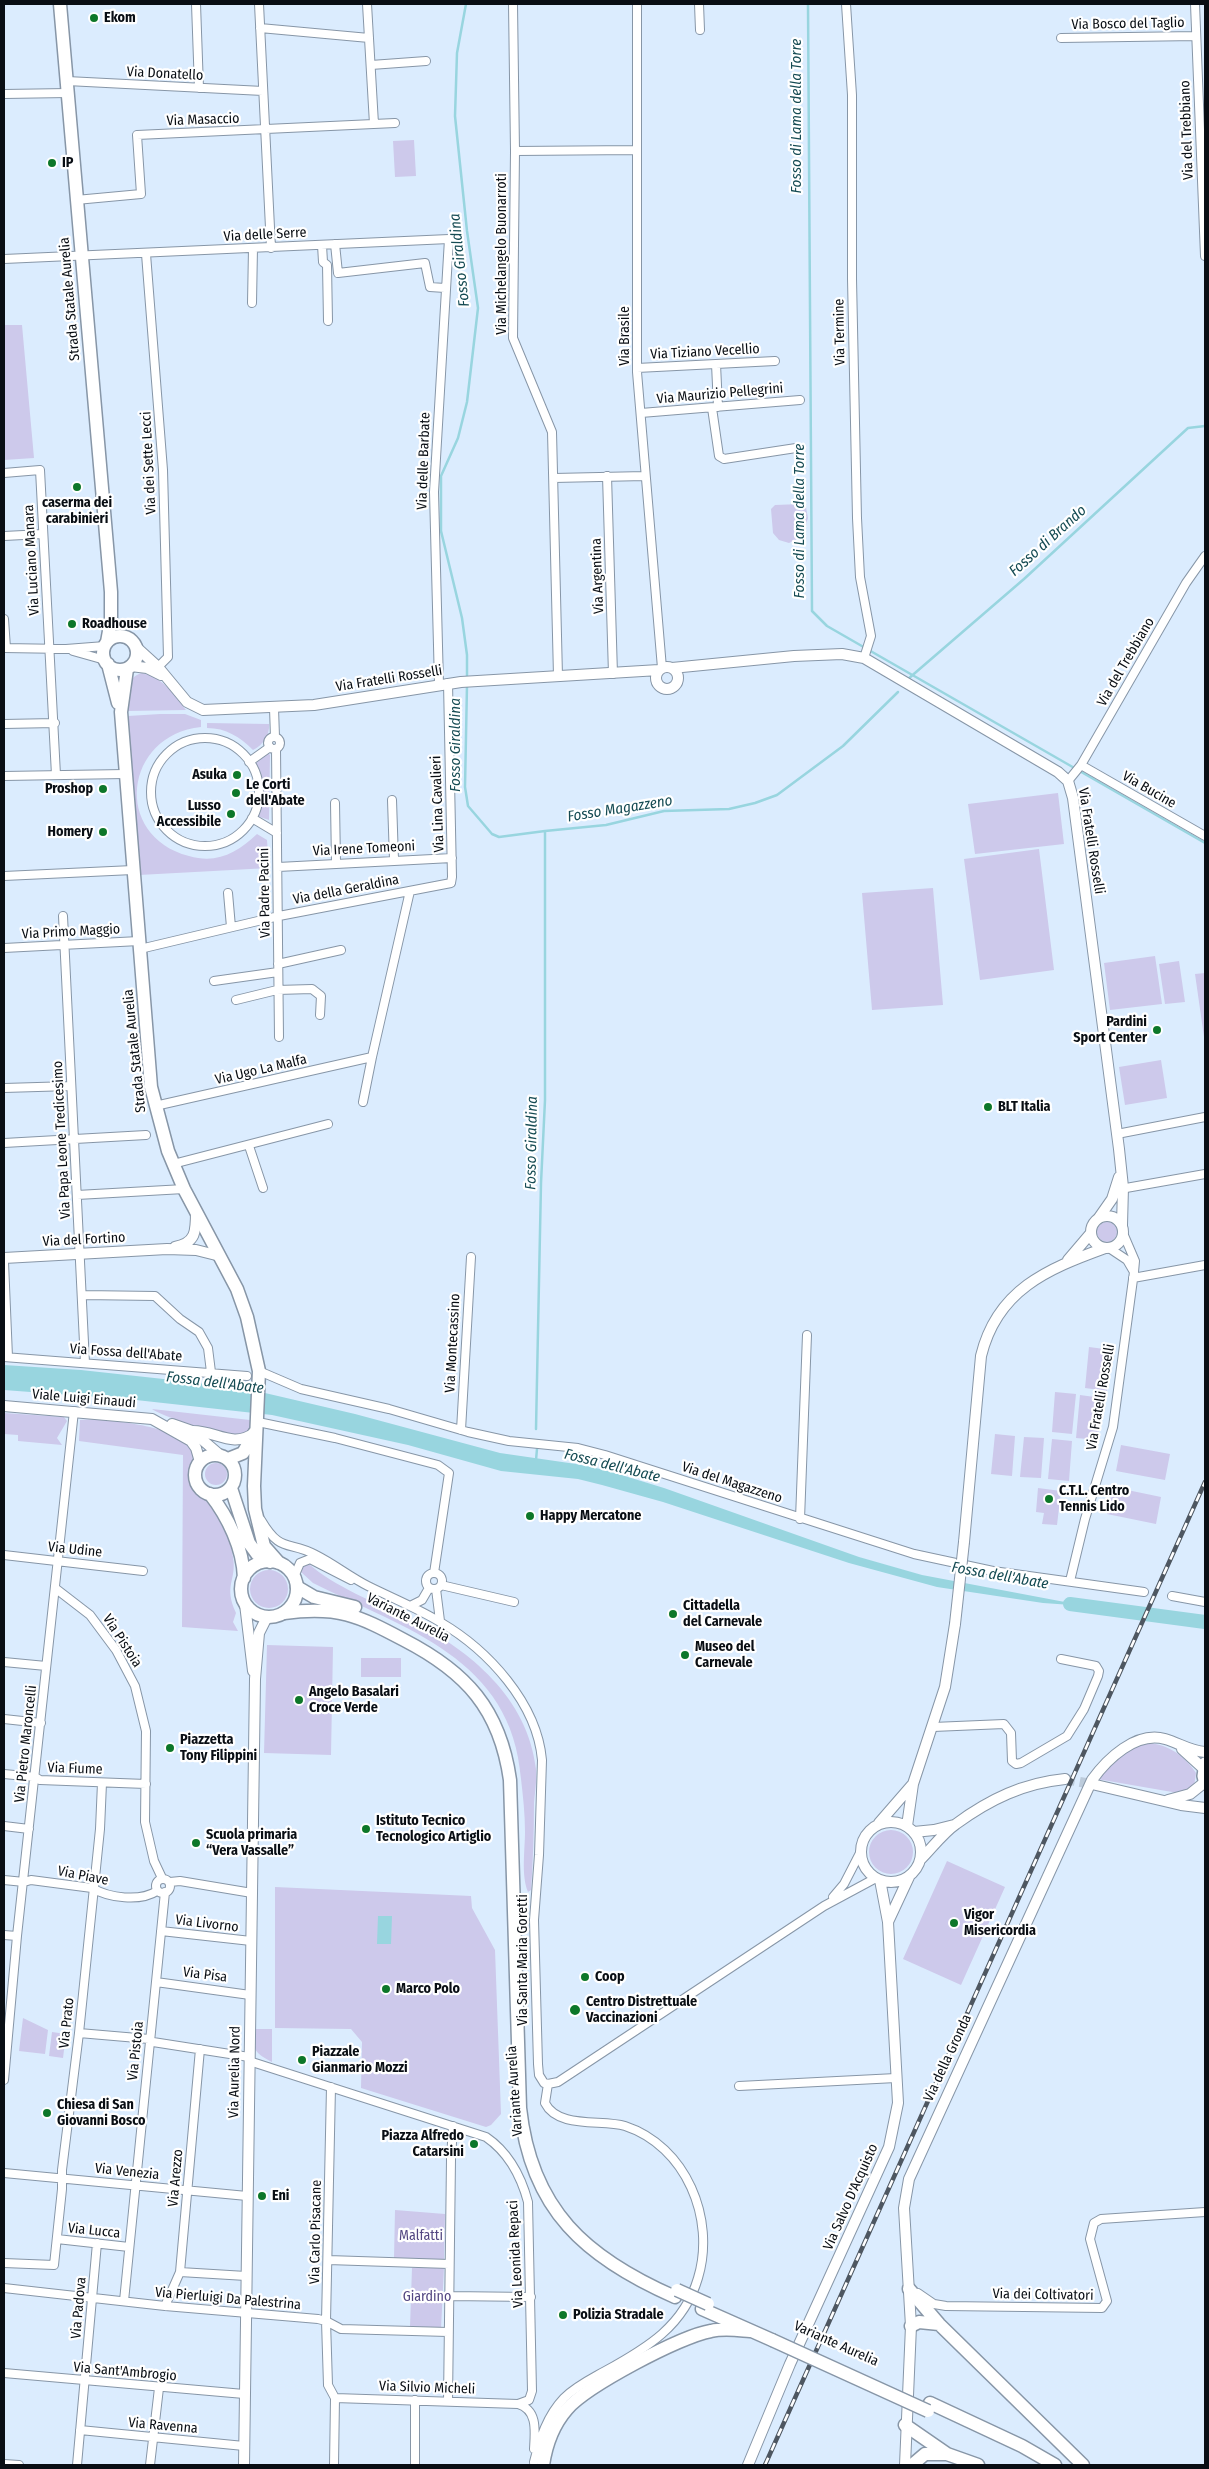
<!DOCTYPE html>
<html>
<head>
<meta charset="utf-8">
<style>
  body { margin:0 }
  #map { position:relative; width:1209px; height:2469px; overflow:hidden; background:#dbecfe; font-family:"Fira Sans Condensed",sans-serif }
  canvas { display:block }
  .frame { position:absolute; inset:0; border:5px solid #090e14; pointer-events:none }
</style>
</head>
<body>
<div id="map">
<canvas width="1209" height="2469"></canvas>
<div class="frame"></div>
</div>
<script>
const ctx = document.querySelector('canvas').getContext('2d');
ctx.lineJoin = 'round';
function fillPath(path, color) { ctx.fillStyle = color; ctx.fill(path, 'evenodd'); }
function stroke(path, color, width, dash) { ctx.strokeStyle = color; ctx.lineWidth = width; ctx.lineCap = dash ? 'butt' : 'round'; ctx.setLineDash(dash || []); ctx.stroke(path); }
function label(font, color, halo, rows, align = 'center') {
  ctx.font = font + ' "Fira Sans Condensed",sans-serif'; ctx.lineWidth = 4.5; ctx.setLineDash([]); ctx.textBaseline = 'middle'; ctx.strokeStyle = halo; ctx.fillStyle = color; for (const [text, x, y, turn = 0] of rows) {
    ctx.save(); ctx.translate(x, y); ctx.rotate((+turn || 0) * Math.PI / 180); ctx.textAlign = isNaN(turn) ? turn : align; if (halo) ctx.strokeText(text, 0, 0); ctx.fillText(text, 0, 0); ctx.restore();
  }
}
const green = new Path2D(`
  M414,140L416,176L395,177L393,141Z
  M4,325H22L34,458L4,460Z
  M805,502L808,518L802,537L789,543L779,540L773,533L771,509L775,505L801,504Z
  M142,673C163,677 173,694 186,710L128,711C128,696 125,677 142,673Z
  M160,714H185L201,720V727C124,735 112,836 189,856C217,864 237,853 257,834L267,840L269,868L139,875L128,716Z
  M207,723L269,724C270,735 263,745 253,750C240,737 226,728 207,728Z
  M268,753L270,755L269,820L257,816L261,790L255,764Z
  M1058,793L1064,844L975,854L968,804Z
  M1039,849L1054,970L980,980L964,859Z
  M933,888L943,1005L872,1010L862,893Z
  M1155,956L1162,1004L1110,1010L1104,963Z
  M1179,961L1185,1002L1165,1004L1159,964Z
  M1205,973V1036L1204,1037L1195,974Z
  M1161,1060L1167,1098L1125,1105L1119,1067Z
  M1097 1232a10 10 0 1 1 20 0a10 10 0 1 1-20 0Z
  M1089,1347L1112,1350L1107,1391L1085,1388Z
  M1055,1392L1076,1394L1072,1434L1052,1432Z
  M1080,1395L1102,1398L1098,1440L1076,1438Z
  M152,1409L250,1420L252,1427C247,1436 237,1437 228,1435C216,1434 159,1415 152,1409Z
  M4,1413L64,1417L67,1421L57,1438L62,1445L18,1441V1435L4,1434Z
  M95,1419C119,1422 185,1426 193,1453C197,1464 184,1472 193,1486C197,1492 201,1494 206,1499C223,1513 229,1536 233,1557C237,1581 223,1585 236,1613L233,1622L238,1631L182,1627L183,1455L79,1441L80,1420Z
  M995,1434L1015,1436L1012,1476L991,1474Z
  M1024,1437L1044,1438L1041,1478L1020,1477Z
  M1052,1439L1072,1441L1069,1481L1048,1479Z
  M1121,1445L1170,1454L1165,1480L1116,1471Z
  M205 1474a11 11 0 1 1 22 0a11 11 0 1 1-22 0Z
  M1113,1487L1161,1497L1156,1524L1107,1514Z
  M1038,1488L1061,1491L1057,1525L1042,1524L1044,1513L1036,1512Z
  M308,1563C334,1587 378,1603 410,1620C470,1650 528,1698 536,1769C537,1780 535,1792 534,1803C534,1832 533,1861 531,1890L528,1892C521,1875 525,1850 525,1832C525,1814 523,1796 521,1779C512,1658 405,1629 313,1583L301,1572L304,1564Z
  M250 1589a19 19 0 1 1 38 0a19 19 0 1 1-38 0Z
  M267,1645L333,1647L331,1755L264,1753Z
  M361,1658H401V1677H361Z
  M1148,1743C1168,1744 1185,1756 1196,1773L1194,1787L1178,1793L1097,1779L1129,1749Z
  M869 1852a22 22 0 1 1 44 0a22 22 0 1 1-44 0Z
  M947,1861L1005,1887L961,1985L903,1959Z
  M275,1887L471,1896L472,1908L495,1950L501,2114L491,2125L486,2127L361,2088L362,2042L351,2029L275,2028Z
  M23,2018L48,2030L45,2054L19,2051Z
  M254,2029H272V2062C253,2052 253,2049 254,2029Z
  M52,2032L66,2034L63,2058L49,2056Z
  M395,2210L445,2214L444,2260L394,2258Z
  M444,2267L441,2329L410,2327L412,2268Z`);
const water = new Path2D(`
  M4,1365L81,1370L191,1382L265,1393L355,1414L500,1453L576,1464L605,1470L664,1488L859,1557L922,1575L1086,1606L1043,1603L937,1587L849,1563L663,1502L602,1485L578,1479L501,1471L408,1445L272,1415L136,1400L4,1390Z
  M378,1916H392L391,1944H377Z`);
const stream = new Path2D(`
  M466,4L457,53L455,116L467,231L478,308L467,402L458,438L441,476V531L462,618L467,655V679
  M808,4L812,611L827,626L1205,843
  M908,679L1024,579L1188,428L1205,426
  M467,685L465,787L468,806L492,834L499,837L545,831V1100L541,1183L536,1429
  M545,831L606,825L664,811L729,809L755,803L777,795L843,746L898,692
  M536,1460L537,1449`);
const river = new Path2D(`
  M1070,1604L1205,1622`);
const tertiaryTunnel = new Path2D(`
  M1065,1779L1096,1785`);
const minor = new Path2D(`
  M196,4L199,88
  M259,4L271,248
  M367,4L374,124
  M513,4L515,151L513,338L552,432L558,676
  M637,4V372L662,668
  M699,4L700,30
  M846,4L852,95V279L857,518L860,577L871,636L864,658
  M1195,4L1205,256
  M260,28L369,38
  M1061,38L1196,36
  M371,65L426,61
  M67,81L263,91
  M4,94L68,93
  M515,151L637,150
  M76,200L141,194L137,135L395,123
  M335,244L338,273L425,263L430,287L445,288
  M322,245L323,262L327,265L328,321
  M146,254L163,470L168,657L158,667
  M4,259L449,239L434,492L439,684
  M252,303L253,248
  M716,364L718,407
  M637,368L775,361
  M712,408L719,456L724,459L796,448
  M641,413L800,400
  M4,473L40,470L56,775
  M607,476L613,674
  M554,478L645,476
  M4,536L43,534
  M4,619L6,648
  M4,648L66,649L105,646
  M73,651L105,660
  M274,708L275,737
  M4,724L55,723
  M268 743a6 6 0 1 1 12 0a6 6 0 1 1-12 0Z
  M151 792a54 54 0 1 1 108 0a54 54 0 1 1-108 0Z
  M276,749L279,1037
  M249,762L270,747
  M1081,765L1205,836
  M4,776L125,774
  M1068,781L1081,765L1186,583L1205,556
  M392,800L394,860
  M335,803L336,863
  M252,818L277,833
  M278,867L452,858
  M4,876L133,870
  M228,893L231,927
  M63,916L85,1363
  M4,948L139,941
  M140,949L279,916L451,883L452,877L448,683
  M278,964L341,950
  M214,981L278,972
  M236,1000L277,990L312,989L321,996L320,1015
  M4,1088L71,1086
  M363,1102L372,1057
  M155,1106L372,1057L410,891
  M1117,1134L1205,1117
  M4,1143L146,1135
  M249,1146L263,1188
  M173,1164L328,1124
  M1123,1187L1126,1188L1205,1174
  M77,1195L184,1189
  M1109,1248L1127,1260L1134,1272
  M4,1262L8,1357
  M1133,1278L1205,1265
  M83,1295L155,1296L180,1319L199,1332L208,1348L211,1372
  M4,1357L247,1376
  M259,1371L301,1389L389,1409L468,1432L509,1441L578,1448L605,1455L914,1554L993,1571L1144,1592
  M258,1422L335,1438L438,1465L449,1473L434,1573
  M461,1430L471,1257
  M800,1519L807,1335
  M261,1520C281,1554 288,1540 316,1555C334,1564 350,1577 368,1586C392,1598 417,1608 440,1622C488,1650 537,1703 542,1760L539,1855L534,1920L538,2064L539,2075L544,2083L548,2084L558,2082L824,1906L876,1878
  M4,1555L143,1571
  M426 1581a8 8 0 1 1 16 0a8 8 0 1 1-16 0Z
  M294,1577L300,1563L310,1559L351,1580
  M1070,1581L1085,1519L1113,1427L1134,1272L1135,1261L1123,1233
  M441,1585L514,1602
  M55,1588L90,1615L116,1650L135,1686L146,1731L145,1822L154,1861L162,1878
  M436,1589L440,1621
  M1172,1596L1205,1602
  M410,1606L422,1600L429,1588
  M4,1662L46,1666
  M4,1719L41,1723
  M933,1727L1004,1724L1011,1733L1012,1761L1016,1764L1021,1763L1067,1736L1084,1709L1098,1676L1099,1671L1096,1666L1061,1659
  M4,1774L35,1777L40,1780L146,1784
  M4,1826L29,1829
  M156 1886a7 7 0 1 1 14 0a7 7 0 1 1-14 0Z
  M4,1880L24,1882L31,1880L92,1888C109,1898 140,1902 157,1891
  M170,1882L180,1881L252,1893
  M833,1897L844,1884L861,1851
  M161,1931L251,1941
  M4,1935L17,1936
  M156,1982L250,1995
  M79,2033L149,2039L153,2042L249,2057
  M249,2061L486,2137C508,2152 521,2176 528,2202L532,2391L529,2400L518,2404L335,2398
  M4,2080L17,1936L74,1411
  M739,2086L896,2078
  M331,2087L326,2321L328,2385L335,2398L334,2465
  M4,2173L247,2196
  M57,2239L129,2247
  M328,2260L449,2264
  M4,2263L54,2265L62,2189V2170L79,2033L100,1829L102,1783
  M180,2272L246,2276
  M4,2288L165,2306L318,2319L326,2321L341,2329L448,2332
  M918,2293L934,2304L946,2306L1102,2308L1107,2301L1090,2239L1094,2223L1101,2219L1205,2212
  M449,2296L531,2297
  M124,2301L165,1892
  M165,2306L180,2272L200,2049
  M4,2373L244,2394
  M448,2401L451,2159L453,2126
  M518,2404C538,2410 535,2431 534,2449
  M80,2430L244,2446
  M534,2462C540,2438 547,2416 564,2398C576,2386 591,2379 605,2371C647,2348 684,2326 698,2278C716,2219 686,2146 625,2126C602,2119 558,2129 545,2103L548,2084
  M4,2464L19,2465
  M77,2465L97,2243
  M150,2465L159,2388
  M415,2465V2400`);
const tertiary = new Path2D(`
  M136,647L158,667L187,702L203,710L314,705L461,682L659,670
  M131,666L147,668L161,675
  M656 678a11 11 0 1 1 22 0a11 11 0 1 1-22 0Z
  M672,668L794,656L842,654L864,658L1058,772L1068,781L1073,798L1119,1149L1123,1187L1122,1225
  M1091 1232a16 16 0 1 1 32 0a16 16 0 1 1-32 0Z
  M1098,1219L1112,1199L1119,1177
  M175,1247C196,1243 196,1231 196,1212
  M4,1258L167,1249L196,1250L220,1256
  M1068,1260L1091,1233
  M4,1406L152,1419L191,1441L196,1448L200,1462
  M172,1424L192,1431L220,1455
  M192,1431C214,1430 233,1449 254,1433
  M964,1542L981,1356C997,1290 1047,1269 1105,1248
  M245,1604L253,1671
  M1182,1749L1204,1769
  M1096,1785L1181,1805L1205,1808
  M1168,1800L1190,1794L1205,1782
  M861 1852a30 30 0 1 1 60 0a30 30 0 1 1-60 0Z
  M879,1823L912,1785
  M907,1826L913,1784L945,1687L955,1624
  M914,1832L934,1830L954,1825
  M921,1859C932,1848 943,1833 956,1824C990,1799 1024,1783 1065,1779
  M888,1922L909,1877
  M244,2465L255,1679L259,1633L267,1617
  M748,2465L790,2364L889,2147L898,2103L888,1922L880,1880
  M905,2465L911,2326L904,2208L909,2179L1092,1780C1107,1759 1136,1731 1165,1739C1179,1743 1190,1751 1205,1752`);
const secondary = new Path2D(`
  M1205,1763L1203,1776L1205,1784`);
const primary = new Path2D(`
  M60,4L111,592V620L107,642
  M103 653a17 17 0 1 1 34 0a17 17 0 1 1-34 0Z
  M108,664L118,703
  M127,669L121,712L151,1087L168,1151L184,1189L237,1289L247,1317L259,1371L254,1486L255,1509L264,1546L279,1563
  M195 1475a20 20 0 1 1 40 0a20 20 0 1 1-40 0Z
  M228,1459L243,1453L255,1432
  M231,1488L249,1543L257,1554L270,1562
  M210,1494C228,1517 243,1548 244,1578
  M241 1589a28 28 0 1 1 56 0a28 28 0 1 1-56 0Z`);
const trunk = new Path2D(`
  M297,1587L314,1597L355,1607
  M284,1613C338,1606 357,1615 404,1640C466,1672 500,1709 510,1780L520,2108C531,2210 586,2258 675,2297
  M909,2289L939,2324L1083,2465
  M702,2309L772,2340
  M911,2326L919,2322L939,2324
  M930,2403L1022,2446L1055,2465
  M905,2425L947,2454L978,2465
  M543,2465C546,2445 553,2425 567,2409C587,2386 681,2336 711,2331C724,2328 737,2330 750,2331
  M912,2465L925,2454H947`);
const rail = new Path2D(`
  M765,2465L1205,1482`);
const tertiaryBridge = new Path2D(`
  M955,1624L964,1542`);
const trunkBridge = new Path2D(`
  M677,2290L708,2304
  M772,2340L928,2411`);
const markers = [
  [94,18,5,"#0d7729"],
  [52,163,5,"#0d7729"],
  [77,487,5,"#0d7729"],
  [72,624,5,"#0d7729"],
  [237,775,5,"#0d7729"],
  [103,789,5,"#0d7729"],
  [236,793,5,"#0d7729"],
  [231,814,5,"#0d7729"],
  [103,832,5,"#0d7729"],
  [1157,1030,5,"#0d7729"],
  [988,1107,5,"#0d7729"],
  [1049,1499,5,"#0d7729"],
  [530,1516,5,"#0d7729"],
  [673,1614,5,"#0d7729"],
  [685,1655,5,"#0d7729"],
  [299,1700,5,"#0d7729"],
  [170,1748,5,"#0d7729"],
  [366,1829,5,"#0d7729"],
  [196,1843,5,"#0d7729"],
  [954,1923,5,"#0d7729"],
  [585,1977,5,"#0d7729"],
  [386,1989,5,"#0d7729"],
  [575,2010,6,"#0d7729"],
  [302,2060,5,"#0d7729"],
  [47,2113,5,"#0d7729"],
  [474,2144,5,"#0d7729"],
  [262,2196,5,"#0d7729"],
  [563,2315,5,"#0d7729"]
];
const poiNames = [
  ["Ekom",104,18],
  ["IP",62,163],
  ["caserma dei",77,503,"center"],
  ["carabinieri",77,519,"center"],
  ["Roadhouse",82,624],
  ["Asuka",227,775,"right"],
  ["Le Corti",246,785],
  ["dell'Abate",246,801],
  ["Proshop",93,789,"right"],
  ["Lusso",221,806,"right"],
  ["Accessibile",221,822,"right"],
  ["Homery",93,832,"right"],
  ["Pardini",1147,1022,"right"],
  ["Sport Center",1147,1038,"right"],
  ["BLT Italia",998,1107],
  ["C.T.L. Centro",1059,1491],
  ["Tennis Lido",1059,1507],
  ["Happy Mercatone",540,1516],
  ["Cittadella",683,1606],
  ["del Carnevale",683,1622],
  ["Museo del",695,1647],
  ["Carnevale",695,1663],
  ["Angelo Basalari",309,1692],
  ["Croce Verde",309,1708],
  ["Piazzetta",180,1740],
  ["Tony Filippini",180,1756],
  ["Istituto Tecnico",376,1821],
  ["Tecnologico Artiglio",376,1837],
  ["Scuola primaria",206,1835],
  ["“Vera Vassalle”",206,1851],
  ["Vigor",964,1915],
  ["Misericordia",964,1931],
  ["Coop",595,1977],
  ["Marco Polo",396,1989],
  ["Centro Distrettuale",586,2002],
  ["Vaccinazioni",586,2018],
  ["Piazzale",312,2052],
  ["Gianmario Mozzi",312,2068],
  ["Chiesa di San",57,2105],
  ["Giovanni Bosco",57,2121],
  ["Piazza Alfredo",464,2136,"right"],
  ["Catarsini",464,2152,"right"],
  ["Eni",272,2196],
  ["Polizia Stradale",573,2315]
];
const streetNames = [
  ["Via Bosco del Taglio",1128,24,-1],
  ["Via Donatello",165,74,3],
  ["Via Masaccio",203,120,-2],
  ["Via del Trebbiano",1187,130,-92],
  ["Via delle Serre",265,235,-3],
  ["Via Michelangelo Buonarroti",502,254,-90],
  ["Strada Statale Aurelia",70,299,-95],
  ["Via Termine",840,332,-91],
  ["Via Brasile",625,336,-90],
  ["Via Tiziano Vecellio",705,352,-3],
  ["Via Maurizio Pellegrini",720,394,-5],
  ["Via delle Barbate",424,461,-88],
  ["Via dei Sette Lecci",149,463,-93],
  ["Via Luciano Manara",32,560,-93],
  ["Via Argentina",598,576,-92],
  ["Via del Trebbiano",1126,662,-60],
  ["Via Fratelli Rosselli",389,679,-9],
  ["Via Bucine",1149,790,30],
  ["Via Lina Cavalieri",438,804,-92],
  ["Via Fratelli Rosselli",1091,841,81],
  ["Via Irene Tomeoni",364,849,-3],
  ["Via della Geraldina",346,890,-11],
  ["Via Padre Pacini",265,893,-91],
  ["Via Primo Maggio",71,932,-3],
  ["Strada Statale Aurelia",135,1051,-96],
  ["Via Ugo La Malfa",261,1070,-13],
  ["Via Papa Leone Tredicesimo",62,1140,-93],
  ["Via del Fortino",84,1240,-3],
  ["Via Montecassino",453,1343,-87],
  ["Via Fossa dell'Abate",126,1353,4],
  ["Via Fratelli Rosselli",1101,1397,-80],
  ["Viale Luigi Einaudi",84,1399,5],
  ["Via del Magazzeno",732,1483,18],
  ["Via Udine",75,1550,6],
  ["Variante Aurelia",408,1618,27],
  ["Via Pistoia",122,1641,57],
  ["Via Pietro Maroncelli",26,1744,-84],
  ["Via Fiume",75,1769,2],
  ["Via Piave",83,1876,11],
  ["Via Livorno",207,1924,7],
  ["Via Santa Maria Goretti",523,1960,-90],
  ["Via Pisa",205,1975,7],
  ["Via Prato",67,2023,-84],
  ["Via Pistoia",136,2051,-84],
  ["Via della Gronda",948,2058,-65],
  ["Via Aurelia Nord",235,2072,-89],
  ["Variante Aurelia",515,2091,-94],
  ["Via Venezia",127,2172,6],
  ["Via Arezzo",176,2178,-85],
  ["Via Salvo D'Acquisto",851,2197,-66],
  ["Via Lucca",94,2231,6],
  ["Via Carlo Pisacane",316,2232,-89],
  ["Via Leonida Repaci",516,2254,-93],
  ["Via dei Coltivatori",1043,2295,1],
  ["Via Pierluigi Da Palestrina",228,2299,5],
  ["Via Padova",79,2308,-85],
  ["Variante Aurelia",836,2344,24],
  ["Via Sant'Ambrogio",125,2372,5],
  ["Via Silvio Micheli",427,2388,2],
  ["Via Ravenna",163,2426,5]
];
const parkNames = [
  ["Malfatti",421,2236],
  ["Giardino",427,2297]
];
const waterNames = [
  ["Fosso di Lama della Torre",797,116,-90],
  ["Fosso Giraldina",460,260,-96],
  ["Fosso di Lama della Torre",800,521,-90],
  ["Fosso di Brando",1048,541,-42],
  ["Fosso Giraldina",456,745,-90],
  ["Fosso Magazzeno",620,809,-9],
  ["Fosso Giraldina",532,1143,-89],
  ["Fossa dell'Abate",215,1383,7],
  ["Fossa dell'Abate",612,1466,14],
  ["Fossa dell'Abate",1000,1576,10]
];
fillPath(green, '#cdc9eb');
fillPath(water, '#98d5df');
stroke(stream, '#98d5df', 2.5);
stroke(river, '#98d5df', 14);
stroke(tertiaryTunnel, '#bccbdb', 10, [10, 5]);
stroke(minor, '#8796a7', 10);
stroke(tertiary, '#8796a7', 12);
stroke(secondary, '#8796a7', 14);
stroke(primary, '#8796a7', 15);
stroke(trunk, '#8796a7', 15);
stroke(minor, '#fff', 8);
stroke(tertiary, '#fff', 10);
stroke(secondary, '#fff', 11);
stroke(primary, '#fff', 12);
stroke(trunk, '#fff', 12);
stroke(rail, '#4e5761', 4.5);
stroke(rail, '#fff', 2.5, [8]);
stroke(tertiaryBridge, '#8796a7', 12, []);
stroke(trunkBridge, '#8796a7', 15, []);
stroke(tertiaryBridge, '#fff', 10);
stroke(trunkBridge, '#fff', 12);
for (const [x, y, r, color] of markers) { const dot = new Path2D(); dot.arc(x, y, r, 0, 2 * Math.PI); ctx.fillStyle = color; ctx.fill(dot); stroke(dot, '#fff', 2); }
label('bold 14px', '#090e14', '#fff', poiNames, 'left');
label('14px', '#090e14', '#fff', streetNames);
label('14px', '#534782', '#fff', parkNames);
label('italic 15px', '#154b53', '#fff', waterNames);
</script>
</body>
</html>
